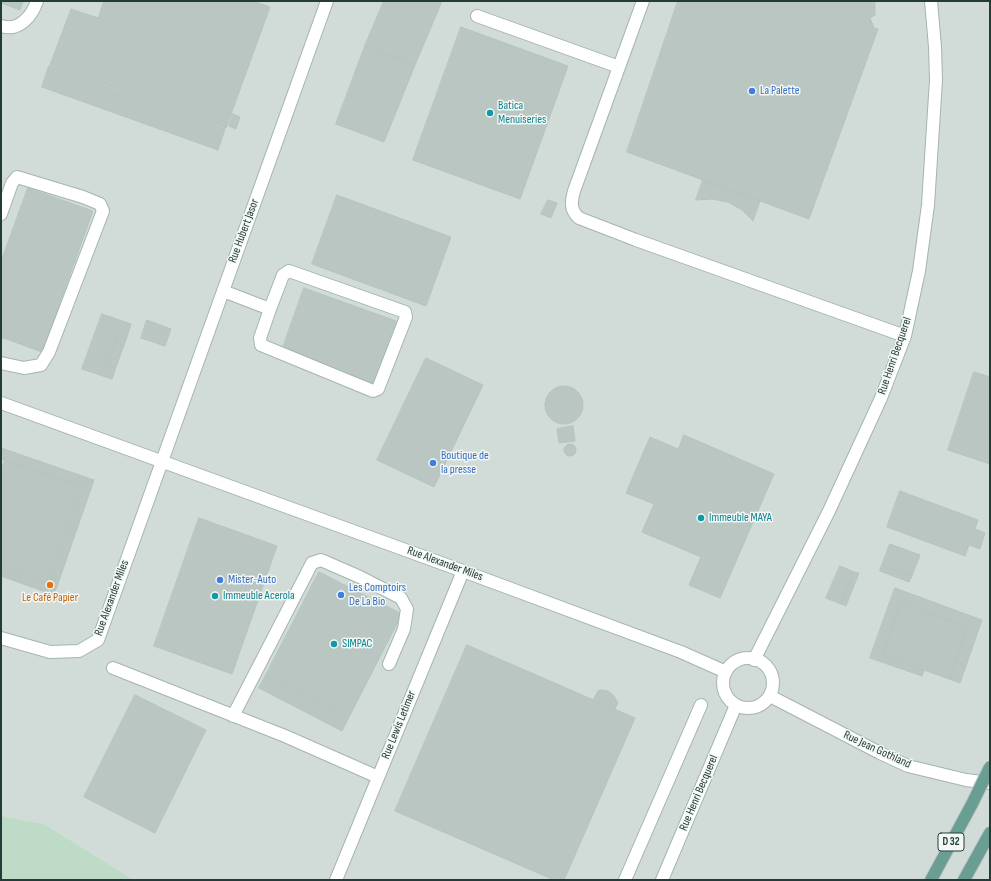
<!DOCTYPE html>
<html>
<head>
<meta charset="utf-8">
<style>
  body { margin:0 }
  #map { position:relative; width:991px; height:881px; overflow:hidden; background:#e3ece8; font-family:"Sofia Sans Condensed",sans-serif }
  canvas { display:block }
  .frame { position:absolute; inset:0; border:2px solid #243c37; pointer-events:none }
</style>
</head>
<body>
<div id="map">
<canvas width="991" height="881"></canvas>
<div class="frame"></div>
</div>
<script>
const ctx = document.querySelector('canvas').getContext('2d');
ctx.lineJoin = 'round';
function fillPath(path, color) { ctx.fillStyle = color; ctx.fill(path, 'evenodd'); }
function stroke(path, color, width, dash) { ctx.strokeStyle = color; ctx.lineWidth = width; ctx.lineCap = dash ? 'butt' : 'round'; ctx.setLineDash(dash || []); ctx.stroke(path); }
function label(font, color, halo, rows, align = 'center') {
  ctx.font = font + ' "Sofia Sans Condensed",sans-serif'; ctx.lineWidth = 3; ctx.setLineDash([]); ctx.textBaseline = 'middle'; ctx.strokeStyle = halo; ctx.fillStyle = color; for (const [text, x, y, turn = 0] of rows) {
    ctx.save(); ctx.translate(x, y); ctx.rotate((+turn || 0) * Math.PI / 180); ctx.textAlign = isNaN(turn) ? turn : align; if (halo) ctx.strokeText(text, 0, 0); ctx.fillText(text, 0, 0); ctx.restore();
  }
}
const built = new Path2D(`
  M1,1H990V876L988,880H134L44,824L1,816Z`);
const green = new Path2D(`
  M1,816L44,824L134,880H1Z`);
const building = new Path2D(`
  M1,1H23L20,10L1,3Z
  M104,1H253L270,7L226,128L50,65L71,9L98,18Z
  M384,1H442L415,65L365,46Z
  M678,1H875V15L870,18L874,28L878,29L809,219L627,152Z
  M461,27L568,66L520,199L413,160Z
  M365,46L415,65L384,142L336,124Z
  M49,66L225,129L218,150L42,87Z
  M233,114L240,117L236,129L229,126Z
  M703,180L760,201L753,221L742,210L728,202L712,199L696,200Z
  M28,188L93,211L42,352L1,337V262Z
  M337,195L451,237L426,306L312,264Z
  M548,200L557,203L551,218L541,214Z
  M304,288L396,321L373,385L281,353Z
  M102,314L131,324L127,337L118,334L107,364L116,367L112,379L82,369Z
  M147,320L171,329L169,335L163,332L159,344L141,338Z
  M163,332L169,335L165,346L159,344Z
  M118,334L127,337L116,367L107,364Z
  M426,358L483,385L434,487L377,460Z
  M974,372L990,377V464L948,450Z
  M545 405a19 19 0 1 1 38 0a19 19 0 1 1-38 0Z
  M573,426L575,441L559,443L557,429Z
  M684,435L774,474L720,598L689,585L701,557L642,532L654,504L626,493L650,437L678,449Z
  M564 450a6 6 0 1 1 12 0a6 6 0 1 1-12 0Z
  M1,448L94,480L82,487L1,459Z
  M5,460L82,487L49,584L1,567V471Z
  M94,480L54,595L1,576V567L49,584L82,487Z
  M900,491L978,520L975,529L985,533L980,549L969,545L965,556L887,527Z
  M199,518L277,546L232,674L154,646Z
  M890,544L920,555L912,576L882,565Z
  M882,565L912,576L909,582L880,571Z
  M840,566L854,572L841,604L826,598Z
  M319,572L402,614L349,717L266,675Z
  M854,572L859,573L846,606L841,604Z
  M895,588L982,620L960,683L949,679L968,627L901,603L882,655L924,671L922,676L870,658Z
  M901,603L968,627L949,679L882,655Z
  M467,645L635,718L564,880H554L395,811Z
  M266,675L349,717L342,731L259,688Z
  M602,690L608,691L614,696L618,703L615,709L593,700L598,691Z
  M135,695L206,730L155,833L84,797Z`);
const minor = new Path2D(`
  M643,1L574,191C571,202 570,210 579,218L636,240L905,336
  M477,16L619,67
  M1,26C19,32 32,16 37,1
  M1,214L12,183L17,177L83,197L100,204L103,211L49,352L41,365L24,368L1,363
  M289,271L405,312L406,317L378,389L373,391L261,345L260,338L270,309L283,275Z
  M223,291L270,309
  M1,403L463,571L681,652L726,672
  M1,638L50,652L79,651L98,640L327,1
  M723 683a25 25 0 1 1 50 0a25 25 0 1 1-50 0Z
  M754,660L829,511L881,398L905,336L919,271L928,205L936,80L935,47L931,1
  M113,668L285,736L378,777
  M770,696L880,753L908,766L966,780L990,783
  M233,716L312,563L321,560L360,577L401,598L407,609L404,629L389,664
  M336,880L463,571
  M625,880L701,705
  M662,880L736,705`);
const major = new Path2D(`
  M931,880L972,804
  M964,880L990,833`);
const majorBridge = new Path2D(`
  M972,804L990,767`);
const markers = [
  [752,91,4,"#3f7fe0"],
  [490,113,4,"#0f9aa8"],
  [433,463,4,"#3f7fe0"],
  [701,518,4,"#0f9aa8"],
  [220,580,4,"#3f7fe0"],
  [50,585,4,"#e8710a"],
  [341,595,4,"#3f7fe0"],
  [215,596,4,"#0f9aa8"],
  [334,644,4,"#0f9aa8"]
];
const shields = [
  [951,842,26]
];
const shieldNames = [
  ["D 32",951,842]
];
const shopNames = [
  ["La Palette",760,91],
  ["Boutique de",441,456],
  ["la presse",441,470],
  ["Mister-Auto",228,580],
  ["Les Comptoirs",349,588],
  ["De La Bio",349,602]
];
const cultureNames = [
  ["Batica",498,106],
  ["Menuiseries",498,120],
  ["Immeuble MAYA",709,518],
  ["Immeuble Acerola",223,596],
  ["SIMPAC",342,644]
];
const streetNames = [
  ["Rue Hubert Jasor",244,231,-70],
  ["Rue Henri Becquerel",895,356,-71],
  ["Rue Alexander Miles",445,564,20],
  ["Rue Alexander Miles",112,598,-70],
  ["Rue Lewis Letimer",399,725,-68],
  ["Rue Jean Gothland",877,750,25],
  ["Rue Henri Becquerel",699,793,-67]
];
const foodNames = [
  ["Le Café Papier",50,598]
];
fillPath(built, '#d1dbd7');
fillPath(green, '#bedbc7');
fillPath(building, '#b9c6c1');
stroke(building, '#b6c5bf', 1);
stroke(minor, '#a6b4af', 14);
stroke(major, '#c2c8c7', 14);
stroke(minor, '#fff', 12);
stroke(major, '#6b9e93', 12);
stroke(majorBridge, '#c2c8c7', 14, []);
stroke(majorBridge, '#6b9e93', 12);
for (const [x, y, r, color] of markers) { const dot = new Path2D(); dot.arc(x, y, r, 0, 2 * Math.PI); ctx.fillStyle = color; ctx.fill(dot); stroke(dot, '#f3f8f6', 1.5); }
for (const [x, y, w] of shields) { const box = new Path2D(); box.roundRect(x - w / 2, y - 9, w, 18, 3); ctx.fillStyle = '#f3f8f6'; ctx.fill(box); stroke(box, '#243c37', 1); }
label('bold 11px', '#243c37', null, shieldNames);
label('12px', '#366cbe', '#f3f8f6', shopNames, 'left');
label('12px', '#0d838f', '#f3f8f6', cultureNames, 'left');
label('12px', '#243c37', '#f3f8f6', streetNames);
label('12px', '#c56008', '#f3f8f6', foodNames);
</script>
</body>
</html>
